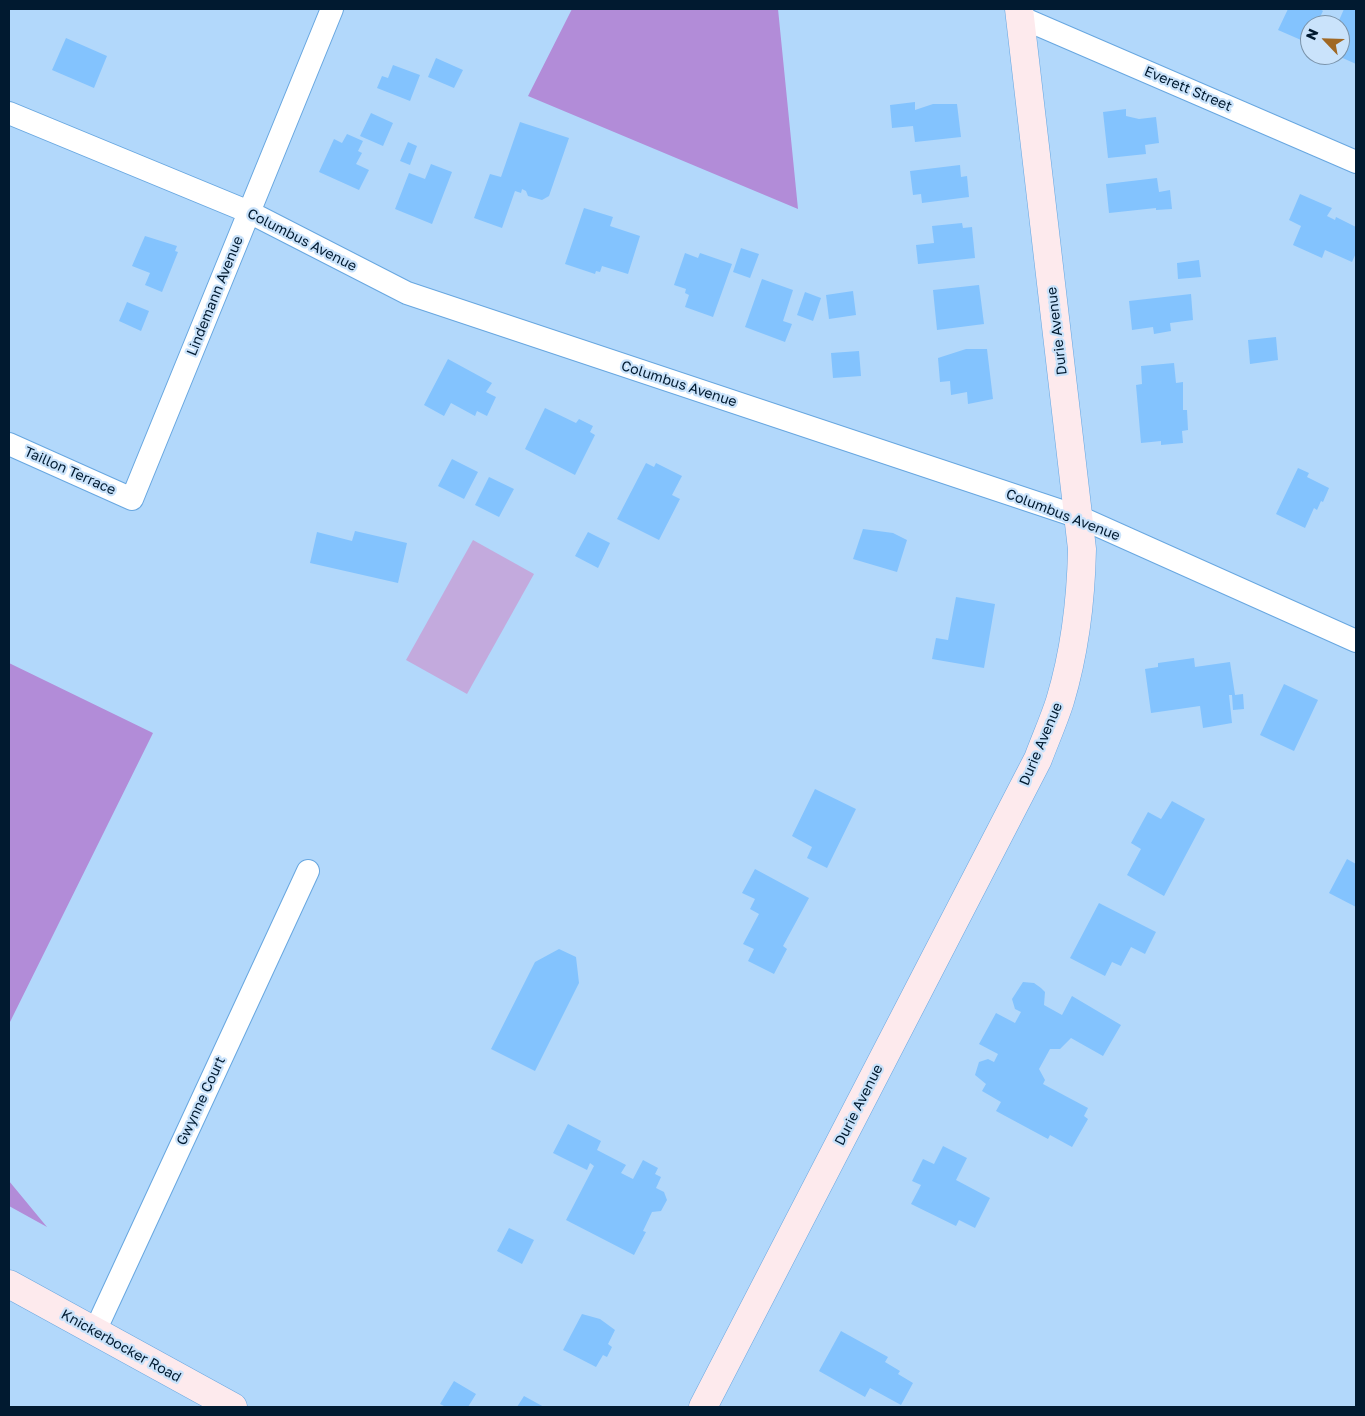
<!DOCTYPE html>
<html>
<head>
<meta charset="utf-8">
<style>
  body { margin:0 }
  #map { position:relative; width:1365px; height:1416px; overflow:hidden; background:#b2d8fb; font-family:"Golos Text",sans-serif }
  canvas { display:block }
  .frame { position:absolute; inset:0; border:10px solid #011a30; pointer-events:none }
  .north { position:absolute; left:1300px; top:15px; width:50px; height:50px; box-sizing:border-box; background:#cae3fb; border:1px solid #7a93aa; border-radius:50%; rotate:294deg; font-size:14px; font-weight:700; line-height:20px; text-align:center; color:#011a30 }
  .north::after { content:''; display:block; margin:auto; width:18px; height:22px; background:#a06824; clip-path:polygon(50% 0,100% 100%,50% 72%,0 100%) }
</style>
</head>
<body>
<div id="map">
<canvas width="1365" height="1416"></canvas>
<div class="frame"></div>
<div class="north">N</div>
</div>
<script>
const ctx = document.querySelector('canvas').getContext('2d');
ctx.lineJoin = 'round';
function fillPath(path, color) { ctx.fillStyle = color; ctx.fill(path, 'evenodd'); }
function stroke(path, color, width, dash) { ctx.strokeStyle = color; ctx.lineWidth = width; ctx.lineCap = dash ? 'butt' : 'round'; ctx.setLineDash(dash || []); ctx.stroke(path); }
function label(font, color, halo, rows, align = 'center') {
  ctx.font = font + ' "Golos Text",sans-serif'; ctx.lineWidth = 4.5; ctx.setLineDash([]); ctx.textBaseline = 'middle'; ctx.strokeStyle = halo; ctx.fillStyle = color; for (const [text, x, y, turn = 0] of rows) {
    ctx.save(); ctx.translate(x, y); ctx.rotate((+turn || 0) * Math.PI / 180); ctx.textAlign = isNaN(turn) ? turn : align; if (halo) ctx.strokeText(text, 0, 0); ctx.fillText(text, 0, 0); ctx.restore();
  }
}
const green = new Path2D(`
  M473,540L534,574L467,694L406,660Z`);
const forest = new Path2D(`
  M572,9H778L798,209L528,96Z
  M9,663L153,733L9,1024Z
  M9,1181L47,1227L9,1206Z`);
const building = new Path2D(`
  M1288,9H1320L1323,11L1316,25H1310L1308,43L1278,30Z
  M1344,9H1356V64L1336,55H1340V25H1337Z
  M66,38L107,56L94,88L52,70Z
  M436,58L463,70L454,88L428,77Z
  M393,65L420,75L410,101L377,88L382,76L388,78Z
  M915,102V110L933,104H957L961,137L915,142L913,126L892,128L890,105Z
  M1126,109V116L1139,119L1156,117L1159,143L1145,145L1146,154L1108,158L1103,112Z
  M371,113L393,123L383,146L360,136Z
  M520,122L569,138L549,196L542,200L528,196L526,191L522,189L521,193L515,191L502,228L474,218L490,174L501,177Z
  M347,134L363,141L358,151L362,153L356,164L369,170L359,190L319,172L334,139L342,143Z
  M408,142L417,146L410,165L400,161Z
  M431,164L452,172L432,224L395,209L409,173L425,179Z
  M960,165L961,177L967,176L969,197L922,203L921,194L913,195L910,171Z
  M1157,178L1159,192L1170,190L1172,209L1156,210V208L1109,213L1106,184Z
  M1300,194L1332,208L1327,216L1335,220L1336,217L1356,227V253L1352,262L1325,250L1322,258L1293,245L1301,226L1289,220Z
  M584,208L613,217L610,226L640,236L628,274L602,266L600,272L596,271L595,274L565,264Z
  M962,223L963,228L972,227L975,258L918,264L916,245L934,243L932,226Z
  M145,236L177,246L175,251L178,252L162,292L145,285L150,273L132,266Z
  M741,248L759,254L750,278L733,272Z
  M685,253L698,258L700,253L732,264L713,317L685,307L689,295L685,293L686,289L674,285Z
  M1199,260L1201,277L1178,279L1177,263Z
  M762,279L793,290L783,321L792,324L785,342L745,327Z
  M979,285L984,324L937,330L933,290Z
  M853,291L856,315L829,319L826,295Z
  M805,292L821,298L813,321L797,315Z
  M1191,294L1193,320L1170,323L1171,331L1154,334L1153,327L1132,330L1129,301Z
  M127,302L149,311L141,331L119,321Z
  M1276,337L1278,360L1250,364L1248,340Z
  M966,349H987L993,399L968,404L967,392L951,395L950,381L940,382L938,358Z
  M859,351L861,376L833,378L831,353Z
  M448,359L492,383L486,392L496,397L487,416L477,411L475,416L451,403L444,416L424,405Z
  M1174,363L1176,383L1183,382V410H1187L1188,430L1182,431L1183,443L1161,445V441L1141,443L1136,385L1142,384L1141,366Z
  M545,408L576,423L579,419L593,426L590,432L595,435L575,475L525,449Z
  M452,459L478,472L464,499L438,486Z
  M646,463L654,467L656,463L682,476L672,495L680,499L659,540L617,519Z
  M1298,468L1309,473L1307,477L1329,488L1323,502L1321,501L1317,510L1314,508L1305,528L1276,514Z
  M489,477L514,489L499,517L475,505Z
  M863,529L893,533L907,540L897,572L853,559Z
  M355,531L407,543L398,583L310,563L317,532L352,541Z
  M588,532L610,543L598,568L575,556Z
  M956,597L995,604L984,668L932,659L936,638L948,640Z
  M1194,658L1195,667L1230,662L1235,695L1243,694L1244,709L1233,710L1232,695H1229L1232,723L1203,728L1200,706L1151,713L1145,669L1158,667V663Z
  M1284,684L1318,700L1294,751L1260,735Z
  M815,789L856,809L827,868L807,858L812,847L792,836Z
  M1172,801L1205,819L1164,896L1127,875L1141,849L1131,843L1148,812L1161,819Z
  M1347,859L1356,864V907L1329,893Z
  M755,869L809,898L783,946L787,949L774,974L748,961L754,949L743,944L759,914L750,909L755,899L742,893Z
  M1099,903L1156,932L1145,954L1131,947L1121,966L1112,962L1105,976L1070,958Z
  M559,949L576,957L579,983L535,1071L491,1049L535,962Z
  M1023,982L1034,983L1041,988L1045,992L1044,1005L1062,1015L1072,996L1121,1025L1103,1056L1071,1038L1060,1049H1050L1039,1069L1045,1080L1043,1084L1088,1108L1084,1116L1088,1119L1072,1147L1050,1135L1048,1139L996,1111L1001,1102L982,1091L986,1084L975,1075L979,1062L988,1059L994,1062L998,1054L979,1044L996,1013L1015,1023L1021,1012L1015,1009L1012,999Z
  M568,1124L601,1141L597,1150L626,1165L621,1173L633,1179L643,1160L658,1168L655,1174L661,1177L656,1188L664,1192L667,1200L661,1211L652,1212L643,1231L646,1232L634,1255L566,1220L594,1166L590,1163L587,1170L553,1153Z
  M943,1146L967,1158L956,1180L990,1198L975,1228L959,1220L956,1226L911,1204L921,1185L912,1181L923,1159L934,1164Z
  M509,1228L534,1240L522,1264L497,1251Z
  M582,1314L600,1319L615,1330L608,1344L612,1347L607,1357L603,1355L596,1367L563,1350Z
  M841,1331L888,1357L885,1362L900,1371L898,1374L913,1383L901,1405L870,1388L865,1397L819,1371Z
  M454,1381L476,1394L468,1407H446L440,1404Z
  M524,1396L544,1407H517Z`);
const street = new Path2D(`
  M1020,17L1356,162
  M9,113L249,212L407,293L1079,517L1356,641
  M9,444L132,499L332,9
  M95,1331L308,871`);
const secondary = new Path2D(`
  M9,1284L233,1407
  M703,1407L1038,759C1045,740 1054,720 1060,701C1075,651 1081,600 1082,549L1019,9`);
const streetNames = [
  ["Everett Street",1188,89,23],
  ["Columbus Avenue",302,240,27],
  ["Lindemann Avenue",215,296,-68],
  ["Durie Avenue",1057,331,-97],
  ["Columbus Avenue",679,384,18],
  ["Taillon Terrace",70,471,24],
  ["Columbus Avenue",1063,515,21],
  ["Durie Avenue",1041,744,-67],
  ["Gwynne Court",201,1101,-65],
  ["Durie Avenue",859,1105,-63],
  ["Knickerbocker Road",121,1346,29]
];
fillPath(green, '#c3aadd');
fillPath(forest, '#b28cd8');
fillPath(building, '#83c3fe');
stroke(street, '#68a7e0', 24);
stroke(secondary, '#68a7e0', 29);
stroke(street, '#fff', 22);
stroke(secondary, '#fdeaed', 28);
label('14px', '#011a30', '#cae3fb', streetNames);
</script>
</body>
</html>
